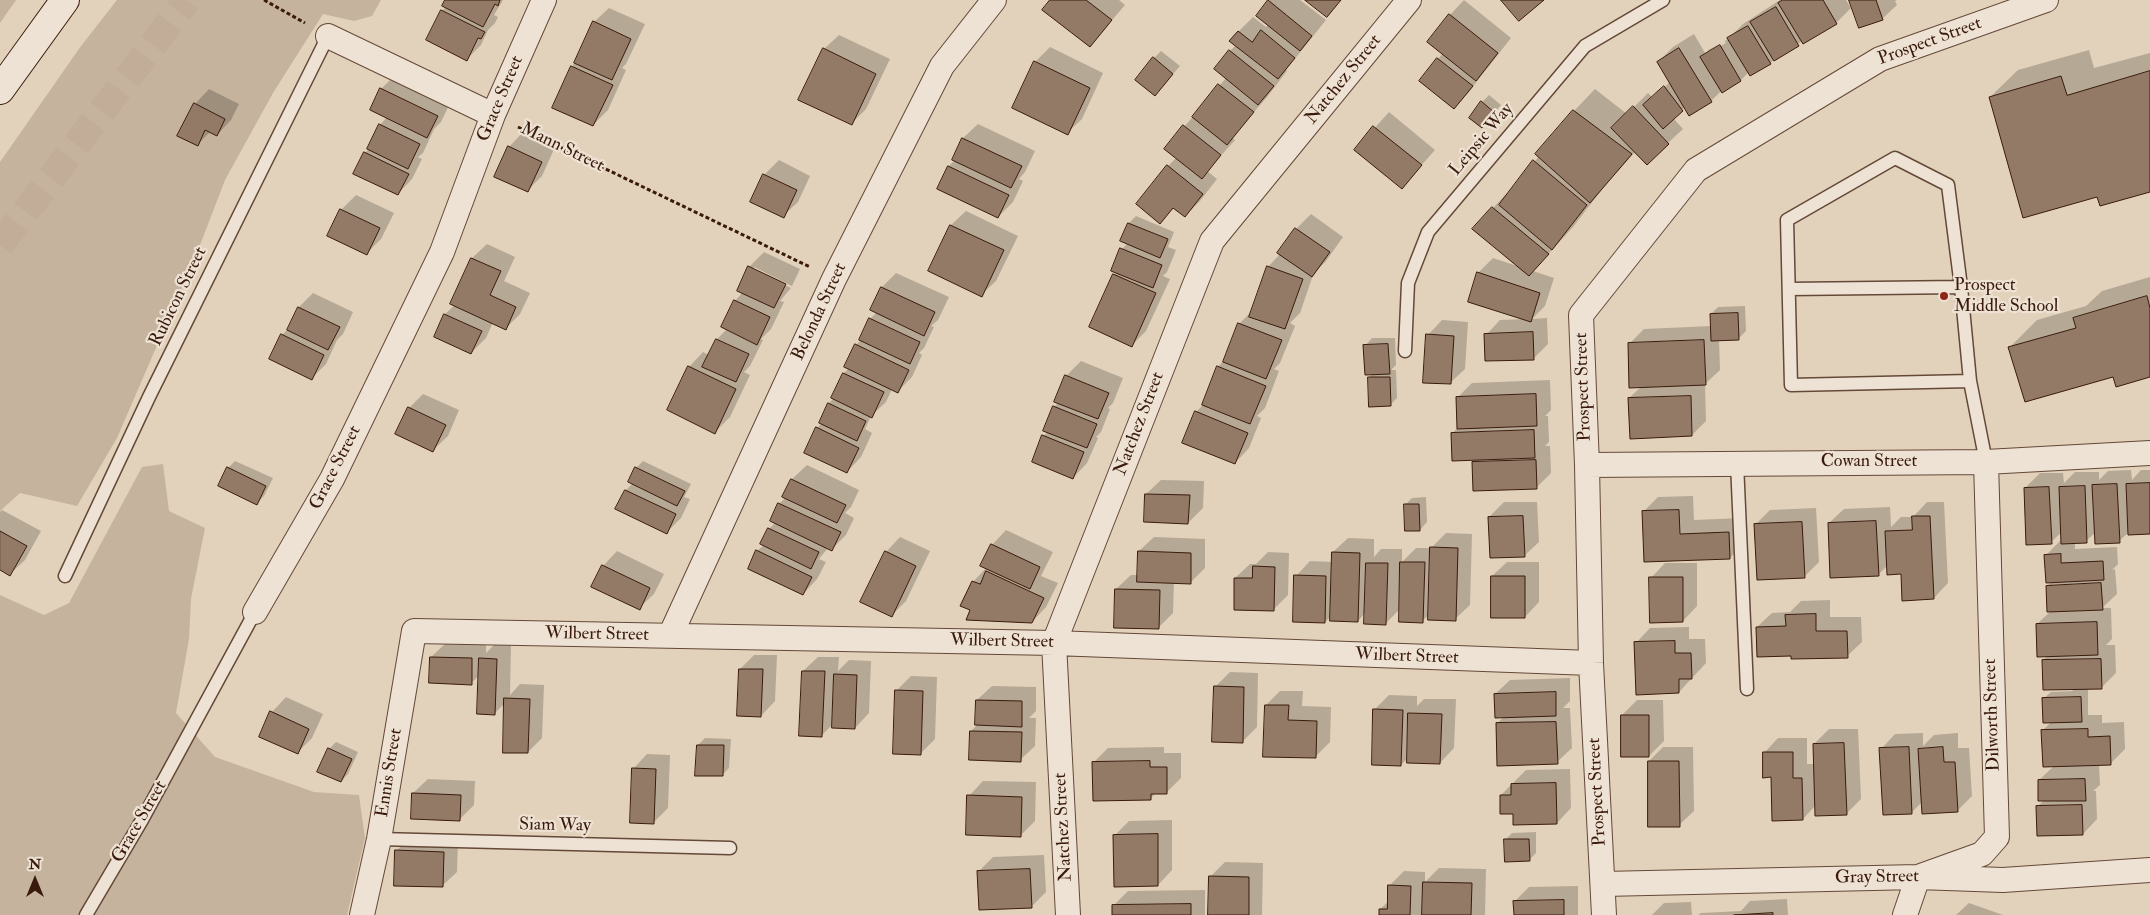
<!DOCTYPE html>
<html>
<head>
<meta charset="utf-8">
<style>
  body { margin:0 }
  #map { position:relative; width:2150px; height:915px; overflow:hidden; background:#e3d2bb; font-family:"IM FELL Double Pica",serif }
  canvas { display:block }
  .north { position:absolute; left:10px; top:855px; width:50px; height:50px; -webkit-text-stroke:4px #ede2d3; paint-order:stroke; rotate:0deg; font-size:14px; font-weight:700; line-height:20px; text-align:center; color:#3a1a0c }
  .north::after { content:''; display:block; margin:auto; width:18px; height:22px; background:#3a1a0c; clip-path:polygon(50% 0,100% 100%,50% 72%,0 100%) }
</style>
</head>
<body>
<div id="map">
<canvas width="2150" height="915"></canvas>
<div class="north">N</div>
</div>
<script>
const ctx = document.querySelector('canvas').getContext('2d');
ctx.lineJoin = 'round';
function fillPath(path, color) { ctx.fillStyle = color; ctx.fill(path, 'evenodd'); }
function stroke(path, color, width, dash) { ctx.strokeStyle = color; ctx.lineWidth = width; ctx.lineCap = dash ? 'butt' : 'round'; ctx.setLineDash(dash || []); ctx.stroke(path); }
function label(font, color, halo, rows, align = 'center') {
  ctx.font = font + ' "IM FELL Double Pica",serif'; ctx.lineWidth = 4.5; ctx.setLineDash([]); ctx.textBaseline = 'middle'; ctx.strokeStyle = halo; ctx.fillStyle = color; for (const [text, x, y, turn = 0] of rows) {
    ctx.save(); ctx.translate(x, y); ctx.rotate((+turn || 0) * Math.PI / 180); ctx.textAlign = isNaN(turn) ? turn : align; if (halo) ctx.strokeText(text, 0, 0); ctx.fillText(text, 0, 0); ctx.restore();
  }
}
const green = new Path2D(`
  M0,0H16L0,23Z
  M117,0H381L372,16L354,21L323,14L273,93L225,180L197,253L117,438L77,506L20,493L0,511V162L81,46Z
  M163,464L169,511L205,528L191,599L189,639L176,713L215,757L314,792L359,795L365,838L347,915H0V595L44,615L69,603L142,467Z`);
const shadow = new Path2D(`
  M447,0H503L494,15L498,17L495,23L488,30L481,45L467,59L442,11L446,7Z
  M1051,0H1119L1125,5L1090,46Z
  M1270,0H1300L1326,20L1286,70L1287,71L1267,97L1232,138L1235,140L1207,171L1217,179L1200,201L1185,216L1175,207L1160,222L1168,166L1177,157L1166,148L1226,78L1230,51L1236,45L1239,31L1253,17L1266,27L1268,24L1257,16Z
  M1464,0L1511,38L1468,93L1454,108L1420,81L1443,53L1450,15Z
  M1780,0H1846L1851,8L1836,23L1804,43L1802,41L1770,63L1749,72L1741,80L1722,90L1711,101L1685,107L1673,118L1683,129L1668,143L1636,151L1603,188L1573,227L1533,271L1554,278L1545,306L1532,319L1547,318L1548,344L1533,359L1486,335L1500,320L1525,319L1478,273L1493,258L1520,267L1493,208L1507,193L1509,195L1539,156L1537,154L1574,111L1595,89L1627,114L1648,93L1653,98L1670,82L1658,62L1673,47L1694,34L1705,53L1728,39L1743,24ZM1725,41L1726,43L1708,53V50Z
  M1851,0H1897L1895,1L1897,5L1882,19Z
  M609,8L645,24L626,64L622,68L626,70L608,110L593,125L553,107L594,22Z
  M839,35L890,59L866,109L851,124L824,49Z
  M1050,47L1103,73L1082,119L1067,133L1035,62Z
  M2089,50L2094,68L2150,53V191L2097,195L1990,97L2018,70Z
  M1161,51L1180,66L1155,95L1154,58Z
  M396,74L451,101L441,122L434,129L423,153L418,157L422,159L412,179L398,194L365,153L369,149L380,125L387,117L381,89Z
  M209,89L239,104L231,120L217,135L210,132L197,145L195,104Z
  M1489,95L1501,105L1482,127V102Z
  M1389,112L1435,150L1402,187L1355,150Z
  M978,124L1035,151L1025,172L1019,179L1023,181L1013,202L998,217L949,166L955,160L954,159L963,138Z
  M523,132L555,147L542,176L528,190L509,147Z
  M779,160L810,176L798,202L783,216L764,175Z
  M356,195L394,213L381,239L367,253L341,210Z
  M966,211L1018,236L996,281L981,295L930,271L951,225Z
  M1311,214L1343,237L1326,261L1313,275L1300,313L1290,323L1295,326L1280,363L1274,369L1279,371L1265,408L1257,416L1261,418L1249,448L1235,463L1196,412L1204,404L1218,367L1224,360L1239,324L1253,310L1268,267L1280,254L1296,229Z
  M1136,216L1174,232L1168,247L1176,250L1167,272L1163,276L1170,279L1146,331L1132,345L1114,275L1117,272L1122,249L1128,243L1129,223Z
  M487,244L515,257L504,281L530,293L520,314L506,328L493,322L486,338L471,353L435,337L445,314L455,305L452,304L472,258Z
  M764,252L800,269L792,286L754,267V270L791,288L780,301L784,302L771,329L761,339L763,340L750,366L744,372L750,375L730,417L715,432L689,367L703,352L709,355L717,339L727,329L735,301L743,292L749,267Z
  M896,273L949,297L938,320L931,326L934,327L924,348L919,353L922,355L912,377L898,391L892,389L886,402L871,416L865,429L872,433L861,457L847,472L817,428L822,423L820,422L829,403L834,398H832L844,373L849,368L856,345L861,340L870,319L877,312L882,287Z
  M2150,277V376L2114,375L2010,347L2037,320L2086,306L2102,291Z
  M313,293L353,312L343,334L337,340L326,364L312,378L282,335L289,328L299,307Z
  M1745,306L1746,331L1739,338L1719,339L1720,370L1705,384L1706,421L1692,435L1629,398L1641,387L1629,344L1644,329L1712,326L1711,314L1718,307Z
  M1442,320L1468,322L1465,369L1450,383L1428,335Z
  M1372,338H1395L1396,365L1391,370H1396L1397,398L1390,405L1369,378L1373,373L1365,346Z
  M1081,361L1123,378L1113,403L1108,408L1110,409L1101,432L1096,437L1098,438L1087,463L1073,478L1043,436L1048,432L1054,407L1059,402L1066,376Z
  M1550,380L1551,410L1545,416H1548L1549,442L1545,446H1550L1551,473L1536,488L1474,463L1478,459L1452,434L1458,427L1457,398L1472,383Z
  M423,394L459,410L448,436L433,450L409,408Z
  M235,461L273,478L264,496L257,503L228,468Z
  M643,461L691,484L684,497L690,499L681,518L667,532L617,509L626,490L633,483L636,468Z
  M807,465L859,490L851,507L845,513L854,518L846,535L832,549L828,548L819,559L826,562L817,579L803,594L757,551L764,545L769,529L775,523L771,521L779,504L786,497L784,496L792,479Z
  M2131,470L2132,480L2141,470H2150V533L2129,532L2119,541L2096,532L2086,541L2075,542V549L2117,547L2118,564L2112,570L2115,569L2117,594L2102,608H2111L2112,639L2106,645H2115L2116,673L2101,688H2088V715H2102V723L2124,722L2125,749L2110,764H2099L2100,785L2093,791H2096L2097,819L2083,834L2037,807L2044,800L2039,780L2054,766L2043,730L2052,721L2043,699L2051,692L2073,691L2072,688L2043,660L2049,655L2037,624L2051,611L2047,586L2052,581L2045,556L2060,541H2062V532L2051,542L2025,488L2040,473H2063L2064,483L2075,472H2099V480L2108,471Z
  M1161,480L1204,481L1203,508L1188,523L1146,494Z
  M1693,496L1694,520L1743,518L1744,543L1730,558L1645,561L1644,511L1658,497Z
  M1426,497L1427,522L1420,530L1405,505L1412,498Z
  M1504,502H1537L1539,542L1524,556L1489,517Z
  M1927,502H1944L1948,583L1934,598L1902,573L1888,565L1878,575L1829,523L1844,509L1890,507L1891,527L1901,517H1913Z
  M1816,508L1819,562L1804,577L1755,525L1770,510Z
  M2,510L41,531L25,560L10,574L0,569V512Z
  M1006,530L1053,552L1041,576L1058,583L1046,607L1032,622L972,610L973,582L987,567L992,545Z
  M1446,533L1472,534L1470,605L1455,619L1430,614L1422,621L1400,609L1386,623L1365,613L1358,621L1332,615L1325,622L1296,576L1310,561L1333,562V552L1348,538L1374,539V557L1381,549H1402V562L1416,548H1431Z
  M900,537L930,551L906,601L892,615L886,552Z
  M1154,537L1205,539V568L1190,583L1174,582L1173,613L1159,627L1116,589L1131,575H1138L1139,551Z
  M617,551L664,574L654,594L639,608L603,566Z
  M1268,552L1289,553L1288,595L1273,610L1235,578L1250,564H1256Z
  M1507,562H1539V602L1525,617L1492,576Z
  M1665,563H1697V606L1683,621L1651,578Z
  M1830,600V617H1861L1862,642L1847,656L1792,654L1757,627L1772,613L1790,612L1801,601Z
  M1689,627V639H1705L1706,663L1679,692L1636,643L1650,628Z
  M446,643L486,644V653L495,644H511L510,695L520,684L544,685L542,738L528,752L505,703L495,713L480,675L471,683L431,657Z
  M754,655H777L775,701L761,716L740,669Z
  M818,657H839L838,671L849,660L871,661L869,713L855,728L833,724L822,735L803,671Z
  M1230,672L1258,673L1257,727L1242,742L1215,687Z
  M911,676L937,677L935,739L920,754L896,691Z
  M1570,678V701L1563,708H1570L1572,748L1557,762L1497,724L1504,716L1495,694L1510,680Z
  M992,686L1036,687V711L1029,718H1036L1035,746L1020,760L971,731L976,726L977,700Z
  M1280,691H1303L1302,706L1331,707L1330,742L1315,757L1266,705Z
  M1389,695L1417,696V706L1424,699H1456L1454,748L1440,763L1408,758L1401,765L1374,710Z
  M286,697L323,714L312,738L297,753L272,712Z
  M1637,700H1663L1664,741L1649,756L1622,715Z
  M1829,729H1858L1861,799L1846,814L1816,805L1803,819L1772,776L1764,753L1778,738H1807V764H1815L1814,744Z
  M1923,733V746L1934,735L1958,733V748H1969L1972,796L1957,811L1922,802L1911,813L1881,749L1895,734Z
  M705,738L731,739L729,768L722,775L698,745Z
  M336,742L358,752L348,774L341,781L329,749Z
  M1164,747V753H1181V778L1167,792L1156,793L1151,798L1094,762L1108,748Z
  M1663,747H1693L1694,811L1679,825L1649,761Z
  M647,754L670,755L668,808L653,823L633,769Z
  M1570,769L1571,808L1557,823L1514,813L1501,795L1526,770Z
  M428,779L475,781L474,805L460,819L413,793Z
  M983,781L1036,782L1035,821L1020,836L969,796Z
  M1172,820V870L1158,885L1115,835L1129,821Z
  M1536,832V853L1529,860L1505,840L1512,833Z
  M411,836L458,838L457,872L442,886L396,851Z
  M1044,855L1046,892L1031,907L979,871L993,857Z
  M1225,862L1263,863L1262,915H1209L1210,877Z
  M1439,868L1486,869L1485,915H1380V909L1389,901V886L1404,871L1425,872V882Z
  M1578,886V915H1515L1514,902L1529,887Z
  M1205,890V915H1113V906L1128,891Z
  M1787,899L1788,915H1698L1701,913L1741,911L1750,901Z
  M1691,902L1692,915H1652L1664,903Z
  M1969,903L2003,915H1956Z`);
const building = new Path2D(`
  M445,0H500L498,6L495,4L483,27L442,6Z
  M1050,0H1086L1112,20L1090,47L1042,10Z
  M1268,0L1312,36L1300,51L1256,16Z
  M1305,0H1341L1327,17Z
  M1501,0H1544L1519,21Z
  M1783,0H1823L1837,24L1803,44L1778,3Z
  M1849,0H1876L1883,20L1859,28Z
  M1776,7L1799,46L1774,61L1750,22Z
  M441,10L485,32L481,39L478,38L467,61L426,40Z
  M1449,14L1498,53L1476,81L1427,42Z
  M593,21L631,39L612,80L574,63Z
  M1748,26L1771,64L1750,76L1727,38Z
  M1261,30L1295,58L1278,79L1229,41L1238,31L1252,42Z
  M1720,45L1741,81L1722,93L1700,57Z
  M823,48L876,74L852,125L798,100Z
  M1679,48L1712,102L1689,116L1657,62Z
  M1229,50L1274,86L1258,105L1214,69Z
  M1153,57L1173,74L1155,96L1135,80Z
  M1437,58L1473,86L1454,109L1419,81Z
  M1034,61L1090,88L1068,135L1012,108Z
  M571,66L613,85L593,126L552,108Z
  M2150,71V192L2100,206L2097,197L2023,218L1989,97L2061,76L2067,95Z
  M1218,84L1254,112L1227,145L1192,117Z
  M1664,86L1683,111L1663,129L1643,105Z
  M380,88L438,116L427,138L370,110Z
  M1481,101L1495,113L1482,128L1469,118Z
  M194,103L225,119L217,136L205,130L198,146L177,136Z
  M1633,106L1669,144L1647,165L1611,128Z
  M1573,110L1632,154L1590,203L1535,154Z
  M379,124L420,144L408,169L367,149Z
  M1183,125L1221,155L1202,179L1164,149Z
  M1373,126L1422,165L1402,189L1354,150Z
  M962,138L1022,166L1011,188L952,160Z
  M508,146L542,162L528,192L494,177Z
  M364,152L409,174L398,195L353,174Z
  M1533,160L1587,205L1552,250L1499,205Z
  M1167,165L1203,194L1185,217L1173,208L1160,224L1136,204Z
  M948,166L1009,195L998,218L937,189Z
  M763,174L797,190L784,218L750,202Z
  M1492,207L1549,254L1529,276L1472,229Z
  M340,209L380,228L367,255L327,236Z
  M1128,223L1168,239L1160,258L1120,241Z
  M950,225L1004,250L982,297L928,271Z
  M1295,228L1330,252L1312,277L1277,253Z
  M1120,248L1162,265L1153,288L1111,271Z
  M471,258L501,271L490,295L516,307L506,330L450,304Z
  M748,266L786,284L774,308L737,291Z
  M1267,266L1303,279L1285,329L1249,317Z
  M1477,272L1540,293L1531,322L1468,302Z
  M1113,274L1156,293L1132,347L1089,327Z
  M881,287L935,312L924,336L870,310Z
  M2147,296L2150,308V377L2116,387L2113,377L2025,402L2008,347L2076,328L2073,318Z
  M734,300L770,317L757,345L721,327Z
  M298,307L340,327L328,350L287,330Z
  M1738,313L1739,340L1711,341L1710,314Z
  M444,314L482,331L471,354L434,337Z
  M869,318L920,342L910,364L859,340Z
  M1238,323L1282,340L1266,379L1223,362Z
  M1533,332L1534,360L1485,361L1484,334Z
  M281,334L324,355L312,380L269,359Z
  M1426,334L1454,336L1451,384L1423,383Z
  M716,339L749,354L736,382L702,367Z
  M1704,340L1706,385L1629,388L1628,343Z
  M855,344L909,370L898,393L844,367Z
  M1388,344L1390,374L1365,375L1363,345Z
  M688,366L736,389L715,434L667,410Z
  M1217,366L1266,386L1250,424L1202,405Z
  M843,373L884,392L872,418L831,398Z
  M1065,375L1109,393L1098,419L1054,402Z
  M1368,377H1390L1391,406L1369,407Z
  M1536,394L1537,426L1457,429L1456,397Z
  M1691,396L1692,436L1630,439L1628,398Z
  M828,403L866,421L857,441L819,423Z
  M1053,406L1097,424L1087,448L1043,431Z
  M408,407L446,425L433,452L395,434Z
  M1195,411L1248,433L1235,464L1182,443Z
  M816,427L859,448L847,473L804,453Z
  M1534,430L1535,458L1452,461L1451,433Z
  M1042,435L1084,452L1073,479L1032,462Z
  M1536,460L1537,489L1473,491L1472,462Z
  M227,467L266,486L257,505L218,486Z
  M635,467L685,491L677,506L628,482Z
  M791,479L846,505L837,523L782,497Z
  M2150,483V534L2128,535L2126,484Z
  M2117,484L2120,543L2095,544L2092,485Z
  M2085,486L2087,543L2061,544L2059,487Z
  M2049,487L2052,544L2026,545L2024,488Z
  M625,490L676,514L667,534L615,509Z
  M1145,494L1190,495L1188,524L1144,522Z
  M778,503L841,532L832,551L770,521Z
  M1404,504H1419L1420,531H1405Z
  M1679,510L1680,534L1729,532L1730,559L1644,562L1642,511Z
  M1523,516L1525,557L1490,558L1488,517Z
  M1912,516H1930L1934,599L1902,601L1901,574L1887,575L1885,531L1912,530Z
  M1876,521L1879,576L1830,578L1828,523Z
  M1802,522L1805,578L1757,580L1754,524Z
  M768,528L819,552L811,569L760,544Z
  M0,531L27,546L10,576L0,570Z
  M991,544L1040,567L1030,589L980,566Z
  M1430,547L1458,548L1456,621L1428,620Z
  M756,550L812,577L803,595L748,569Z
  M885,551L916,566L892,617L860,602Z
  M1138,551L1191,553V584L1137,582Z
  M1332,552L1360,553L1358,622L1330,621Z
  M2061,554V563L2103,561L2104,580L2046,583L2044,555Z
  M1400,562H1425L1423,623L1399,622Z
  M1366,563H1388L1386,625L1364,624Z
  M602,565L650,588L640,610L591,587Z
  M1253,566L1275,567L1274,611L1234,610V578H1252Z
  M986,571L1044,598L1032,623L966,620L970,610L960,606L972,581L980,584Z
  M1294,575L1326,576L1325,623L1293,622Z
  M1491,576H1525V618H1491Z
  M1649,577H1683V622L1650,623Z
  M2101,583L2103,610L2047,612L2046,586Z
  M1115,589L1160,590L1159,629L1114,628Z
  M1816,614V631H1847L1848,658L1791,659V656L1757,657L1756,627L1786,626L1785,615Z
  M2097,622L2098,655L2037,657L2036,624Z
  M1675,641V653H1691L1692,679H1679V693L1636,695L1634,642Z
  M430,657L472,658V685L429,683Z
  M479,658L497,659L495,715L477,714Z
  M2101,659L2102,689L2043,690L2042,660Z
  M739,669H763L761,717L737,716Z
  M802,671H825L822,737L799,736Z
  M834,674L857,675L855,729L832,728Z
  M1214,686L1244,687L1243,743L1212,742Z
  M895,690L923,691L921,755L893,754Z
  M1556,692V716L1495,718L1494,694Z
  M2081,697L2082,722L2043,723L2042,698Z
  M504,698L530,699L528,753H503Z
  M976,700L1022,701V727L975,725Z
  M1265,705H1289L1288,720L1317,721L1316,758L1263,757Z
  M1373,709L1403,710L1401,766L1372,765Z
  M270,711L309,729L298,754L259,737Z
  M1408,713L1442,714L1440,764L1407,763Z
  M1621,715H1649V757H1621Z
  M1556,722L1558,764L1497,766L1496,723Z
  M2088,729V737L2110,736L2111,765L2043,767L2041,730Z
  M970,731L1022,732L1021,762L969,760Z
  M1844,743L1847,815L1815,816L1813,744Z
  M697,745H724L723,776H695Z
  M1909,747L1912,814L1883,815L1879,748Z
  M1943,747L1944,762H1955L1958,812L1922,814L1918,749Z
  M328,748L352,759L341,782L317,772Z
  M1763,752H1793V778H1802L1803,820L1772,821L1771,777L1763,778Z
  M1150,761V767H1167V794H1151V800L1093,801L1092,762Z
  M1648,761H1679L1680,827H1648Z
  M632,768L656,769L654,824L630,823Z
  M2085,779L2086,801H2038V780Z
  M1556,783L1557,824L1513,825V814H1500V795H1511V784Z
  M412,793L461,795L460,821L411,819Z
  M967,795L1022,797L1021,837L966,835Z
  M2082,805L2083,835L2037,836L2036,806Z
  M1158,834V886L1114,887L1113,835Z
  M1504,839H1529L1530,861L1505,862Z
  M395,850L444,852L443,887L394,886Z
  M1030,869L1032,908L979,910L977,871Z
  M1209,876L1249,877V915H1208Z
  M1423,882L1472,883L1471,915H1422Z
  M1388,885L1411,886L1410,915H1379V909H1387Z
  M1564,900V915H1514L1513,901Z
  M1191,904V915H1112V905Z
  M1773,913V915H1734Z`);
const secondaryTunnel = new Path2D(`
  M0,245L187,0`);
const path = new Path2D(`
  M264,0L305,23
  M518,127L810,267`);
const lane = new Path2D(`
  M1789,289L1961,287
  M1405,351L1408,283L1428,232L1585,46L1663,0
  M1970,381L1791,385L1787,220L1895,158L1948,185L1961,287L1970,381L1986,462
  M1737,463L1747,689
  M65,576L149,397L328,36
  M379,839L730,848
  M86,915L142,820L255,612`);
const street = new Path2D(`
  M328,36L493,115
  M1587,465L1986,462L2150,453
  M255,612L332,479L442,252L493,115L544,0
  M670,636L834,279L942,66L994,0
  M1603,884L1918,877L2003,880L2150,870
  M362,915L379,839L414,631L1054,643L1591,663
  M1068,915L1054,643L1212,241L1409,0
  M1604,915L1591,663L1587,465L1581,315L1696,170L1880,59L2046,0
  M1905,915L1918,877L1982,854L1997,837L1986,462`);
const secondary = new Path2D(`
  M0,90L65,0`);
const markers = [
  [1944,296,5,"#8f2418"]
];
const streetNames = [
  ["Prospect Street",1930,42,-20],
  ["Natchez Street",1344,80,-51],
  ["Grace Street",501,99,-67],
  ["Leipsic Way",1482,140,-50],
  ["Mann Street",562,148,26],
  ["Rubicon Street",179,297,-64],
  ["Belonda Street",820,312,-65],
  ["Prospect Street",1584,387,-92],
  ["Natchez Street",1140,424,-69],
  ["Cowan Street",1869,462],
  ["Grace Street",336,468,-63],
  ["Wilbert Street",597,635,1],
  ["Wilbert Street",1002,642,1],
  ["Wilbert Street",1407,657,2],
  ["Dilworth Street",1993,715,-92],
  ["Ennis Street",390,773,-81],
  ["Prospect Street",1598,792,-93],
  ["Grace Street",140,822,-60],
  ["Siam Way",555,826,1],
  ["Natchez Street",1064,827,-93],
  ["Gray Street",1877,878,-1]
];
const poiNames = [
  ["Prospect",1954,286],
  ["Middle School",1954,307]
];
fillPath(green, '#c6b39d');
fillPath(shadow, '#0003');
fillPath(building, '#927a67');
stroke(building, '#3a1a0c', 1);
stroke(secondaryTunnel, '#c1ad98', 28, [28, 14]);
stroke(lane, '#644838', 15);
stroke(street, '#644838', 26);
stroke(secondary, '#3a1a0c', 30);
stroke(path, '#3a1a0c', 3, [4, 2.5]);
stroke(lane, '#ede2d3', 12);
stroke(street, '#ede2d3', 24);
stroke(secondary, '#ede2d3', 28);
for (const [x, y, r, color] of markers) { const dot = new Path2D(); dot.arc(x, y, r, 0, 2 * Math.PI); ctx.fillStyle = color; ctx.fill(dot); stroke(dot, '#ede2d3', 2); }
label('18px', '#3a1a0c', '#ede2d3', streetNames);
label('18px', '#3a1a0c', '#ede2d3', poiNames, 'left');
</script>
</body>
</html>
